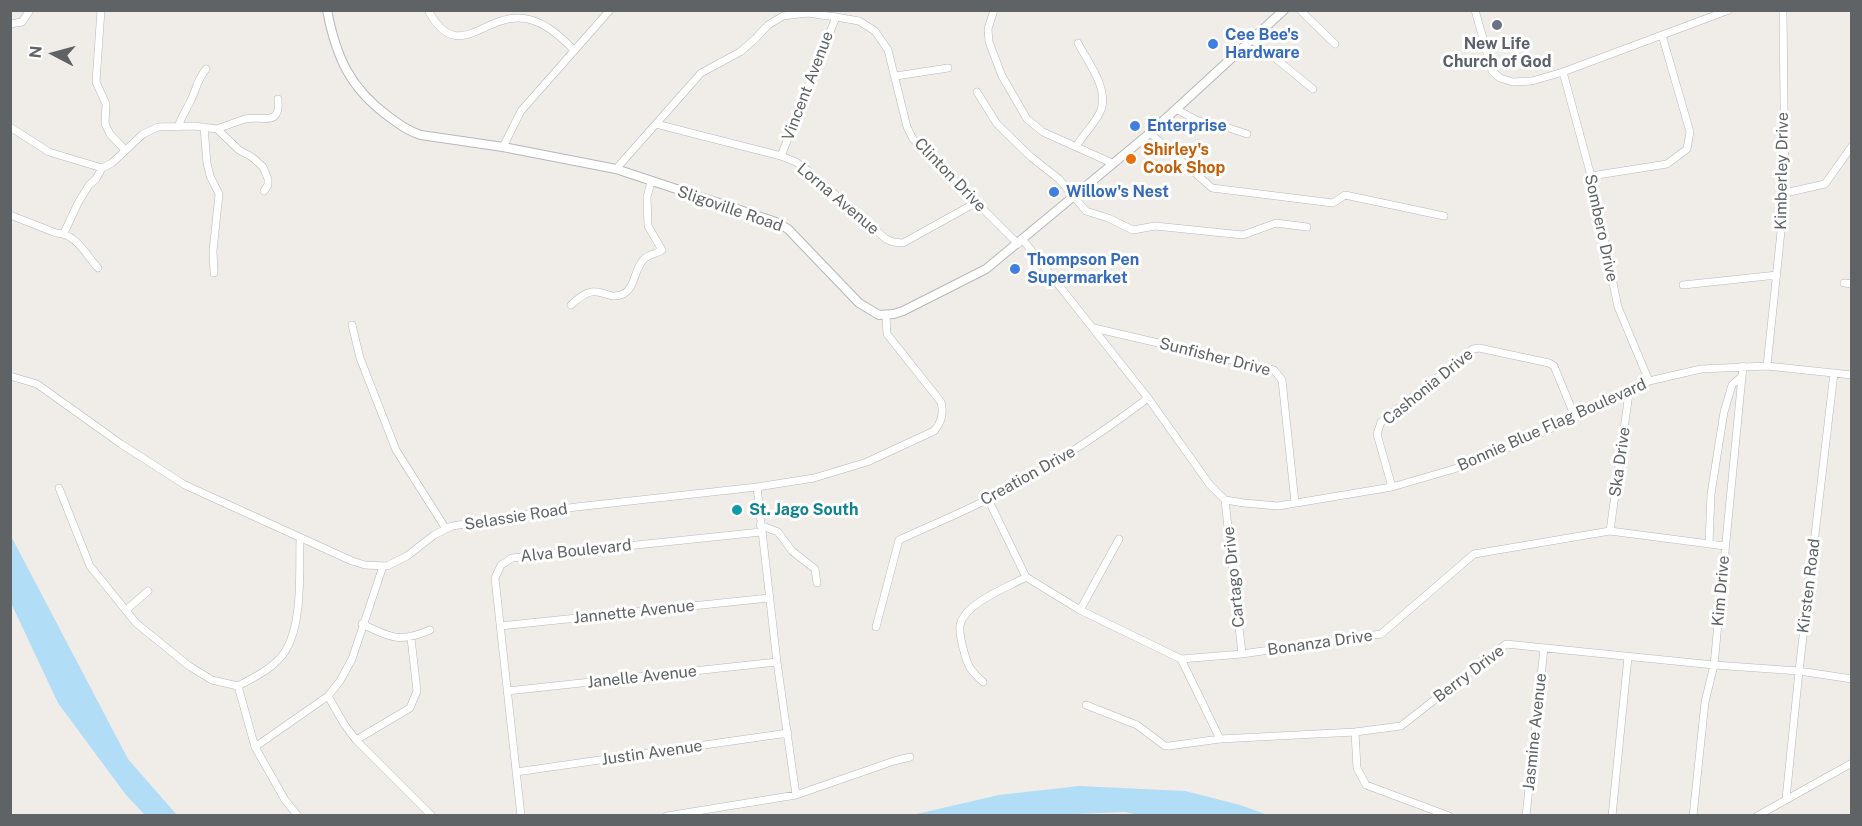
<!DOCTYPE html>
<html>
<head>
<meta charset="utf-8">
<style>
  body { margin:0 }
  #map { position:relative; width:1862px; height:826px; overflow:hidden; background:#f0ede8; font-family:"Public Sans",sans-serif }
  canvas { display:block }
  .frame { position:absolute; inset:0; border:12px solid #5f6366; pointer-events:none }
  .north { position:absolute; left:24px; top:24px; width:60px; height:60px; -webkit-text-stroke:4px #fff; paint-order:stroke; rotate:276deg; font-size:16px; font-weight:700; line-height:24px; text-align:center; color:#5f6366 }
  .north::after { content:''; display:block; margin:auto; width:21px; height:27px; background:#5f6366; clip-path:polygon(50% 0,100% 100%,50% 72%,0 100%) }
</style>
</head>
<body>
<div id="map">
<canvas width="1862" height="826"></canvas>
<div class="frame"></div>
<div class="north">N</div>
</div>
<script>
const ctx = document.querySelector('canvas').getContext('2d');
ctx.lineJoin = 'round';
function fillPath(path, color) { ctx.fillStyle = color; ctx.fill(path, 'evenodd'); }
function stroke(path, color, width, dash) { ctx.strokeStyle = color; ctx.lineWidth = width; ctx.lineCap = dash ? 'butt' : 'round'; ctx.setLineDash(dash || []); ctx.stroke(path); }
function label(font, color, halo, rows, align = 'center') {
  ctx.font = font + ' "Public Sans",sans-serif'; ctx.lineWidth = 6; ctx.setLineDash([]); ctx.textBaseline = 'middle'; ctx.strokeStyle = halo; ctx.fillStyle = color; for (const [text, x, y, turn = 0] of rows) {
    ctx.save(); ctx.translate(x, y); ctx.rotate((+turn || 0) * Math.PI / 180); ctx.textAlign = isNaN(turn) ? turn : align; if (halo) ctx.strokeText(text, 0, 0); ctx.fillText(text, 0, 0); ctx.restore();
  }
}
const water = new Path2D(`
  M11,536L128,759L177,815H145L126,795L58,703L11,603Z
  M1079,786L1185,791L1240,805L1268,815L1144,816L1125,812L1024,816L912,815L999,795Z`);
const minor = new Path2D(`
  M101,10L96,82L106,104L105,124L110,134L125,150
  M428,10C456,63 481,18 518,18C541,18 559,35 574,50
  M994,10L988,29L989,42L1002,76L1027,119L1043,132L1112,163
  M1300,10L1335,44
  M1475,10L1492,71L1500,78L1513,82L1532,81L1563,72L1729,10
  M10,24L22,22L30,10
  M1253,40L1313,89
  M1563,72L1591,176L1618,307L1649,381
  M896,76L948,68
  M977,92L997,124L1031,157L1059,179L1086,211L1108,218L1133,230L1155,226L1243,235L1276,223L1307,227
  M1176,109L1198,121L1226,127L1247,134
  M656,124L781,156L796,162L807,170L886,239L893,242L903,243L977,202
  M10,127L49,152L102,168
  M178,127C181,117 187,109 191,100C197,88 196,82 206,69
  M204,127L207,163L210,176L219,194L213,251L214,273
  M217,129C225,126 236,122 245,119C262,115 281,128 278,99
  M1150,133L1212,188L1333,203L1345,195L1444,216
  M1077,145C1084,134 1096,122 1101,110C1109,88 1087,61 1078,43
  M503,147L521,111L610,10
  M781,156L836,17
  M616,169L701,73L740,52L755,39L768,25L783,16L807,13L836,17L859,21L875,31L888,50L907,127L913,139L1018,244
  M1591,176L1667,164L1687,149L1690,132L1662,35
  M1785,193L1825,184L1852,146
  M10,215L56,233C76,233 86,255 98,268
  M64,233L78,203L89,185L96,179L102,168L112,163L143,134L158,127L194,126L217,129L239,150L252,157L263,167L268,179V185L264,191
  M1023,240L1148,398L1210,485L1225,500L1244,503L1278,506L1392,487L1454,469L1510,447L1629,393L1649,381L1701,369L1767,366L1852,375
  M1844,283L1852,284
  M1683,285L1777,275
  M571,305C600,277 603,303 623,294C636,288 634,267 645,258C650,254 656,254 662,250L648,226L647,197L651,182
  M352,325L360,358L396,450L446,529
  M1094,328L1274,370L1282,380L1295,503
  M1767,366L1785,193L1783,10
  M10,376L37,384L121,444L185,485L352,561L365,565L387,566L407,556L434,535L452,526L576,507L757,487L814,478L867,462L934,431C942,422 944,413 941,402L887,334L886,315
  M757,487L777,662L796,795
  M1392,487L1377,434L1381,422L1473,349L1479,348L1549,363L1554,366L1575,417
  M59,488L90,566L136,623L189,666L212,680L238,686C255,677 276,667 286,650C303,621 299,571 300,538
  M988,499L1026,577L1080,610L1181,659L1242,654L1381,634L1474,554L1610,531L1725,546
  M1225,500L1242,654
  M760,525L778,532L792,551L815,569L817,583
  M1610,531L1629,393
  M1709,544L1711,494L1724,412L1732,385L1741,377
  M126,610L148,591
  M1080,610L1119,539
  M362,624C391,638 400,643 430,630
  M500,626L769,598
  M876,627L899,540C929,526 959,514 988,499C1045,471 1098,436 1148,398
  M1181,659L1220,739
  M983,682C969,669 968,667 963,648C961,640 959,633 960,625C965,603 1008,587 1026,577
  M238,686L255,747L285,800L298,816
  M507,691L777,662
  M328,696L344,724L356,740L432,816
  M1086,705L1137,725L1165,746H1169L1220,739L1355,732L1401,726L1506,644L1714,665L1799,671L1852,679
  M1355,732L1357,768L1366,785L1449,816
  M356,740L410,708L417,691L411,638
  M255,747L328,696L340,681L352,659L383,566
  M516,772L788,733
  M1786,799L1799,671L1834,373
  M521,816L495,578L501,565L512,558L761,532
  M667,816L796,795L894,761L910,757
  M1526,816L1544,648
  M1612,816L1628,657
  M1693,816L1705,702L1714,665L1743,366
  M1757,816L1852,763`);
const tertiary = new Path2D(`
  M327,10C336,57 350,88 388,116C399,124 408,131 421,135L503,147L616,169L776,222L788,229L859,303L879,315L894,314L903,311L986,269L1150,133L1284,10`);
const markers = [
  [1497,25,6,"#6b7280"],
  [1213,44,6,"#3f7fe0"],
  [1135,126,6,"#3f7fe0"],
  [1131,159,6,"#e8710a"],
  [1054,192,6,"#3f7fe0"],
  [1015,269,6,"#3f7fe0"],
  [737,510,6,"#0f9aa8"]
];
const shopNames = [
  ["Cee Bee's",1225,35],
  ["Hardware",1225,53],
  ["Enterprise",1147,126],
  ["Willow's Nest",1066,192],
  ["Thompson Pen",1027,260],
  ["Supermarket",1027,278]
];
const worshipNames = [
  ["New Life",1497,44],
  ["Church of God",1497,62]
];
const streetNames = [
  ["Vincent Avenue",808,86,-69],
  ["Kimberley Drive",1782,171,-89],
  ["Clinton Drive",950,175,46],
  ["Lorna Avenue",838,199,40],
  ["Sligoville Road",730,209,19],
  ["Sombero Drive",1601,228,78],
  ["Sunfisher Drive",1215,357,14],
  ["Cashonia Drive",1428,387,-39],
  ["Bonnie Blue Flag Boulevard",1552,425,-24],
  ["Ska Drive",1620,462,-82],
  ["Creation Drive",1028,476,-29],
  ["Selassie Road",516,517,-9],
  ["Alva Boulevard",576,551,-6],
  ["Cartago Drive",1234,577,-96],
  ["Kirsten Road",1809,586,-83],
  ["Kim Drive",1721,591,-85],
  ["Jannette Avenue",634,612,-6],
  ["Bonanza Drive",1320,643,-8],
  ["Berry Drive",1469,674,-37],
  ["Janelle Avenue",642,677,-6],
  ["Jasmine Avenue",1535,732,-84],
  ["Justin Avenue",652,753,-8]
];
const foodNames = [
  ["Shirley's",1143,150],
  ["Cook Shop",1143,168]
];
const cultureNames = [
  ["St. Jago South",749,510]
];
fillPath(water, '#b1ddf7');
stroke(minor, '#b5b8bb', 8);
stroke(tertiary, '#b5b8bb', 10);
stroke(minor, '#fff', 7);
stroke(tertiary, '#fff', 8);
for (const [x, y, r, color] of markers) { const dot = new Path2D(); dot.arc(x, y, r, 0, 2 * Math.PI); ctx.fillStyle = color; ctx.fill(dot); stroke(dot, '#fff', 2); }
label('bold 16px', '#366cbe', '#fff', shopNames, 'left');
label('bold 16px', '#5b616d', '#fff', worshipNames);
label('16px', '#5f6366', '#fff', streetNames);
label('bold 16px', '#c56008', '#fff', foodNames, 'left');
label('bold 16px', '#0d838f', '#fff', cultureNames, 'left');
</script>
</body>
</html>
